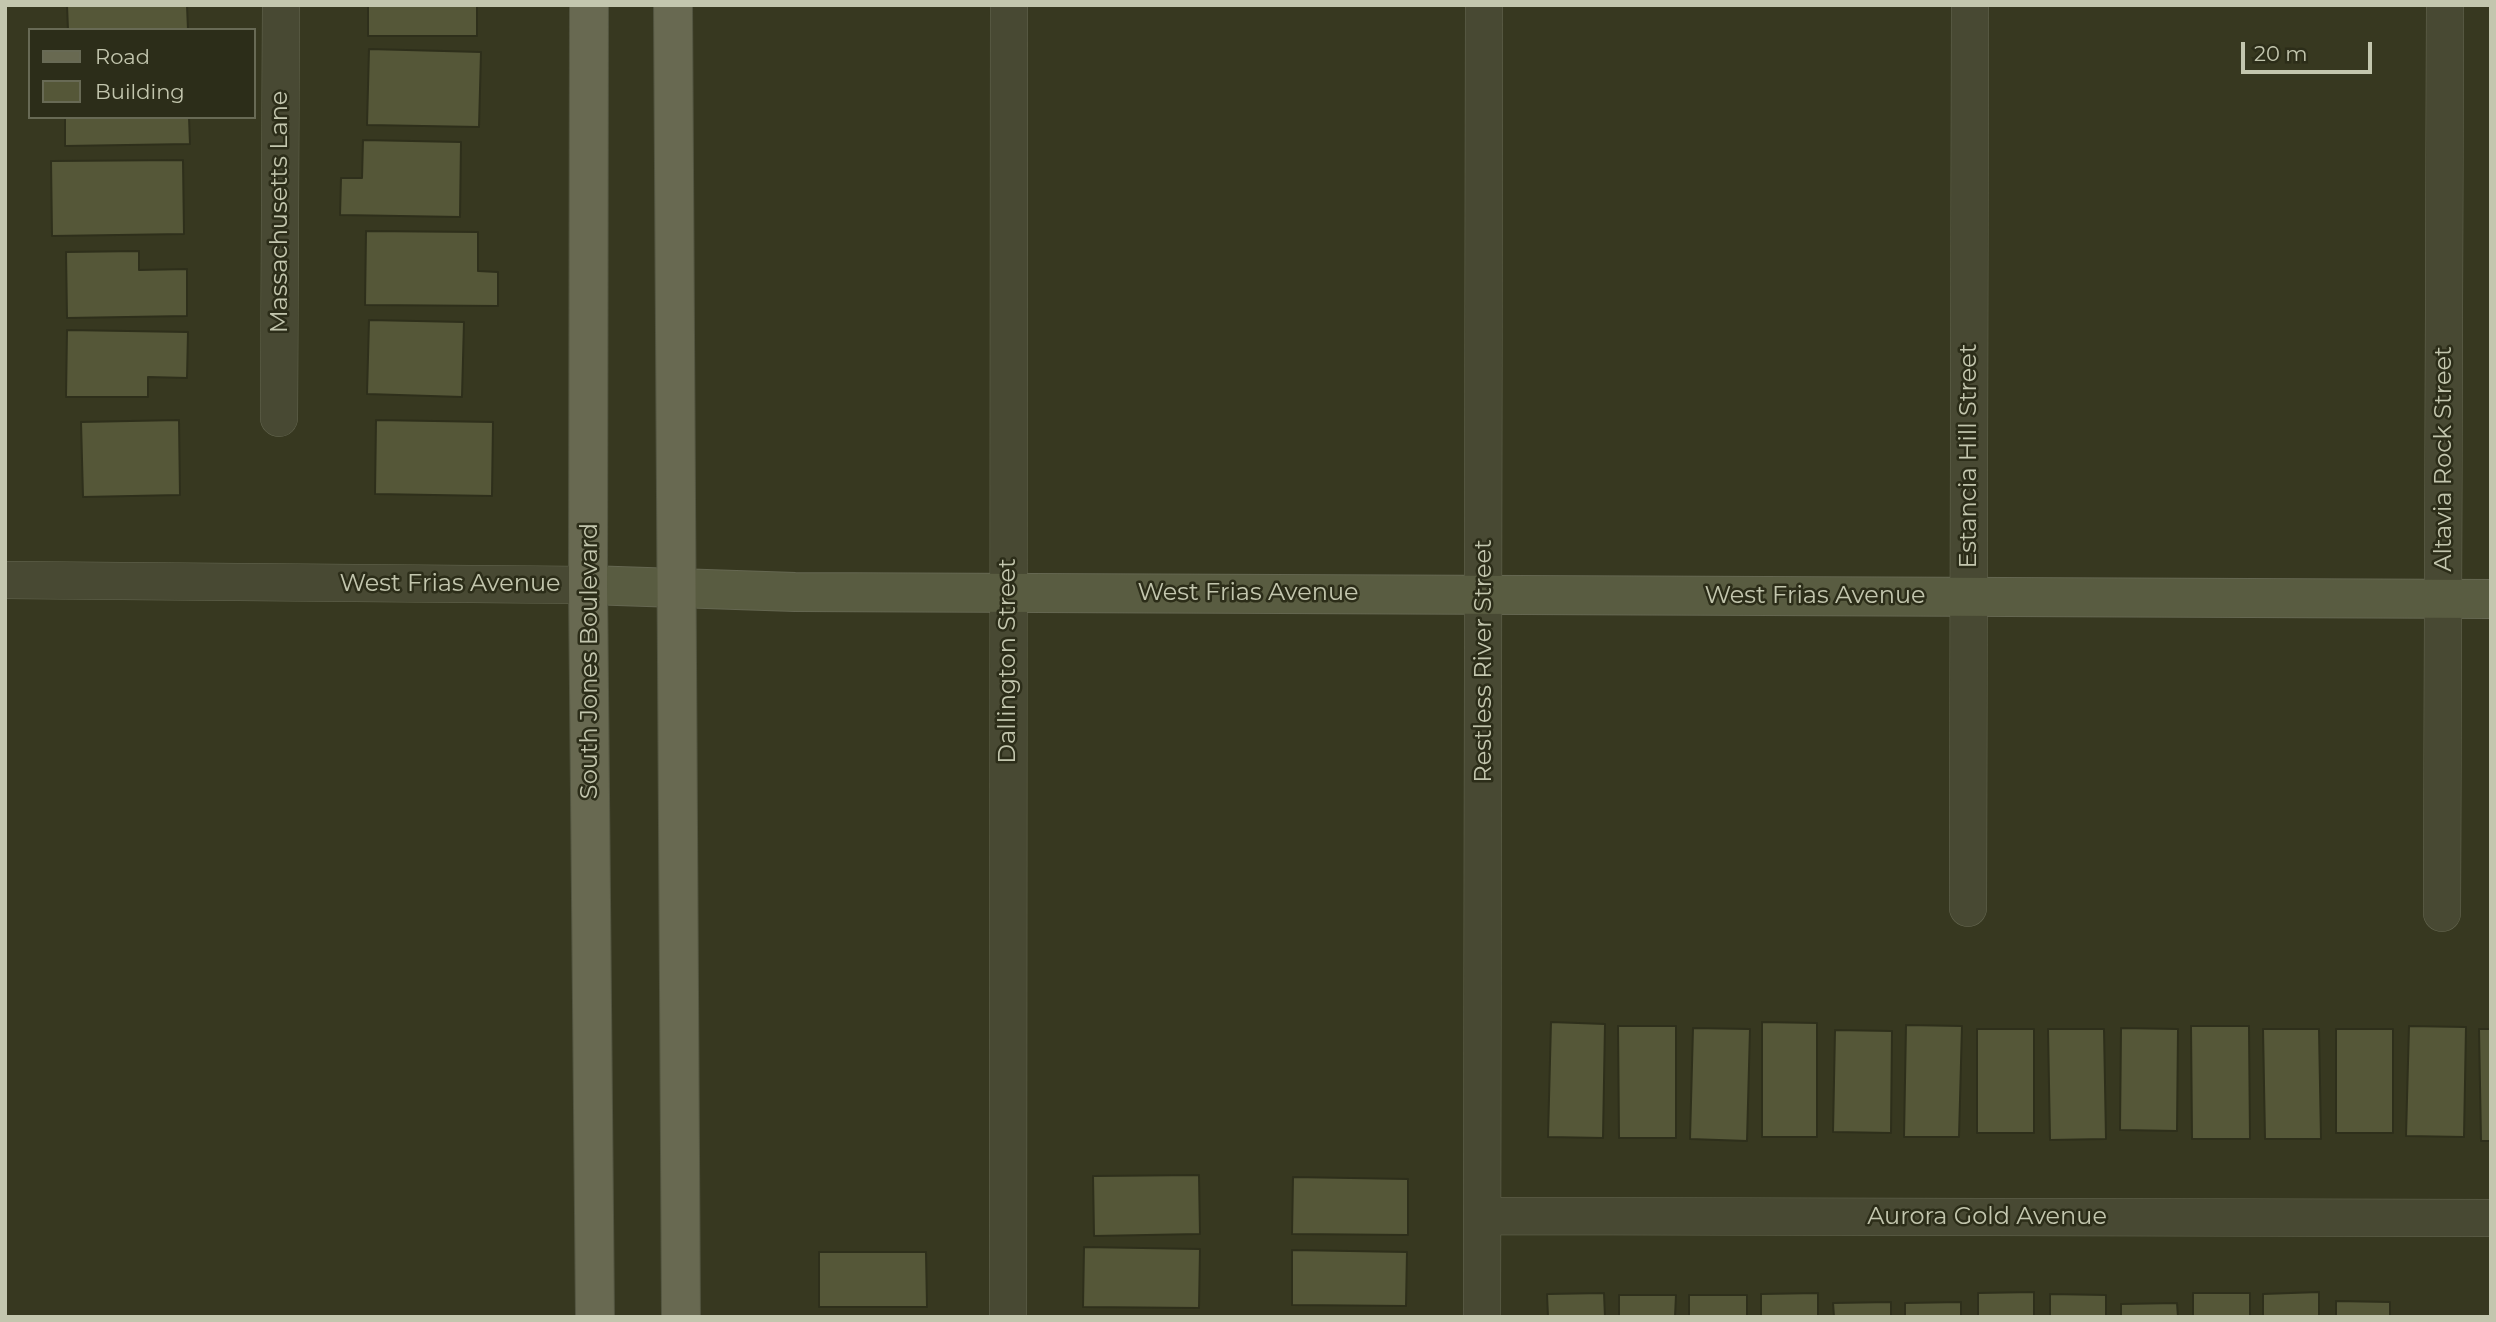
<!DOCTYPE html>
<html>
<head>
<meta charset="utf-8">
<style>
  body { margin:0 }
  #map { position:relative; width:2496px; height:1322px; overflow:hidden; background:#373820; font-family:Montserrat,sans-serif }
  canvas { display:block }
  .frame { position:absolute; inset:0; border:7px solid #c3c6ae; pointer-events:none }
  .legend { position:absolute; left:28px; top:28px; width:228px; height:91px; box-sizing:border-box; background:#2c2d19; border:2px solid #686a55; margin:0; padding:9px 12px; list-style:none; font-size:21px; color:#c3c6ae }
  .legend li { display:flex; align-items:center; gap:14px; height:35px }
  .legend b { width:35px; border:2px solid #686a55 }
  .scale { position:absolute; left:2241px; top:42px; width:131px; height:32px; box-sizing:border-box; border:4px solid #c3c6ae; border-top:0; padding-left:9px; font-size:21px; line-height:24px; white-space:nowrap; color:#c3c6ae; -webkit-text-stroke:5px #2c2d19; paint-order:stroke }
</style>
</head>
<body>
<div id="map">
<canvas width="2496" height="1322"></canvas>
<div class="frame"></div>
<ul class="legend">
<li><b style="height:9px;background:#686951"></b>Road</li>
<li><b style="height:19px;background:#555738"></b>Building</li>
</ul>
<div class="scale">20 m</div>
</div>
<script>
const ctx = document.querySelector('canvas').getContext('2d');
ctx.lineJoin = 'round';
function fillPath(path, color) { ctx.fillStyle = color; ctx.fill(path, 'evenodd'); }
function stroke(path, color, width, dash) { ctx.strokeStyle = color; ctx.lineWidth = width; ctx.lineCap = dash ? 'butt' : 'round'; ctx.setLineDash(dash || []); ctx.stroke(path); }
function label(font, color, halo, rows, align = 'center') {
  ctx.font = font + ' Montserrat,sans-serif'; ctx.lineWidth = 5; ctx.setLineDash([]); ctx.textBaseline = 'middle'; ctx.strokeStyle = halo; ctx.fillStyle = color; for (const [text, x, y, turn = 0] of rows) {
    ctx.save(); ctx.translate(x, y); ctx.rotate((+turn || 0) * Math.PI / 180); ctx.textAlign = isNaN(turn) ? turn : align; if (halo) ctx.strokeText(text, 0, 0); ctx.fillText(text, 0, 0); ctx.restore();
  }
}
const building = new Path2D(`
  M67,5H187L188,30H68Z
  M368,5H477V36H368Z
  M369,49L481,52L479,127L367,125Z
  M65,117H189L190,144L65,146Z
  M363,140L461,142L460,217L340,215L341,178H362Z
  M183,160L184,234L52,236L51,161Z
  M366,231L478,232V271L498,272V306L365,305Z
  M139,251V270L187,269V316L67,318L66,252Z
  M369,320L464,322L462,397L367,394Z
  M67,330L188,332L187,378L148,377V397H66Z
  M179,420L180,495L83,497L81,422Z
  M376,420L493,422L492,496L375,494Z
  M1551,1022L1605,1024L1603,1138L1548,1137Z
  M1762,1022L1817,1023V1137H1762Z
  M1906,1025L1962,1026L1959,1137H1904Z
  M1618,1026H1676V1138H1619Z
  M2191,1026H2249L2250,1139H2192Z
  M2409,1026L2466,1027L2464,1137L2406,1136Z
  M1693,1028L1750,1029L1747,1141L1690,1139Z
  M2121,1028L2178,1029L2177,1131L2120,1130Z
  M1977,1029H2034V1133H1977Z
  M2048,1029H2104L2106,1139L2050,1140Z
  M2263,1029H2319L2321,1139H2265Z
  M2336,1029H2393V1133H2336Z
  M2479,1029H2491V1141H2481Z
  M1835,1030L1892,1031L1891,1133L1833,1132Z
  M1199,1175L1200,1234L1094,1236L1093,1176Z
  M1293,1177L1408,1179V1235L1292,1234Z
  M1084,1247L1200,1249L1199,1308L1083,1307Z
  M1292,1250L1407,1252L1406,1306L1292,1305Z
  M819,1252H926L927,1307H819Z
  M2034,1292V1317H1978V1293Z
  M2319,1292V1317H2263V1294Z
  M1604,1293L1605,1317H1548L1547,1294Z
  M1818,1293V1317H1761V1294Z
  M2193,1293H2250V1317H2193Z
  M2050,1294L2106,1295V1317H2050Z
  M1619,1295H1676L1675,1317H1619Z
  M1689,1295H1747V1317H1689Z
  M2336,1301L2390,1302V1317H2336Z
  M1891,1302V1317H1834L1833,1303Z
  M1961,1302V1317H1905V1303Z
  M2177,1303L2178,1317H2121V1304Z`);
const street = new Path2D(`
  M279,418L281,5
  M5,580L588,585
  M1968,908L1970,5
  M2442,913L2445,5
  M1484,1216L2491,1218
  M1008,1317L1009,5
  M1482,1317L1484,5`);
const secondary = new Path2D(`
  M588,585L795,592L2491,599`);
const primary = new Path2D(`
  M589,5L588,585L595,1317
  M673,5L681,1317`);
const streetNames = [
  ["Massachusetts Lane",280,212,-90],
  ["Estancia Hill Street",1969,456,-90],
  ["Altavia Rock Street",2444,459,-90],
  ["West Frias Avenue",450,584],
  ["West Frias Avenue",1248,593],
  ["West Frias Avenue",1815,596],
  ["South Jones Boulevard",590,661,-90],
  ["Dallington Street",1008,661,-90],
  ["Restless River Street",1484,661,-90],
  ["Aurora Gold Avenue",1987,1217]
];
fillPath(building, '#555738');
stroke(building, '#2e2f1b', 2);
stroke(street, '#656751', 38);
stroke(secondary, '#656751', 40);
stroke(primary, '#535540', 40);
stroke(street, '#484933', 37);
stroke(secondary, '#595c41', 38);
stroke(primary, '#686951', 38);
label('24px', '#c3c6ae', '#2c2d19', streetNames);
</script>
</body>
</html>
